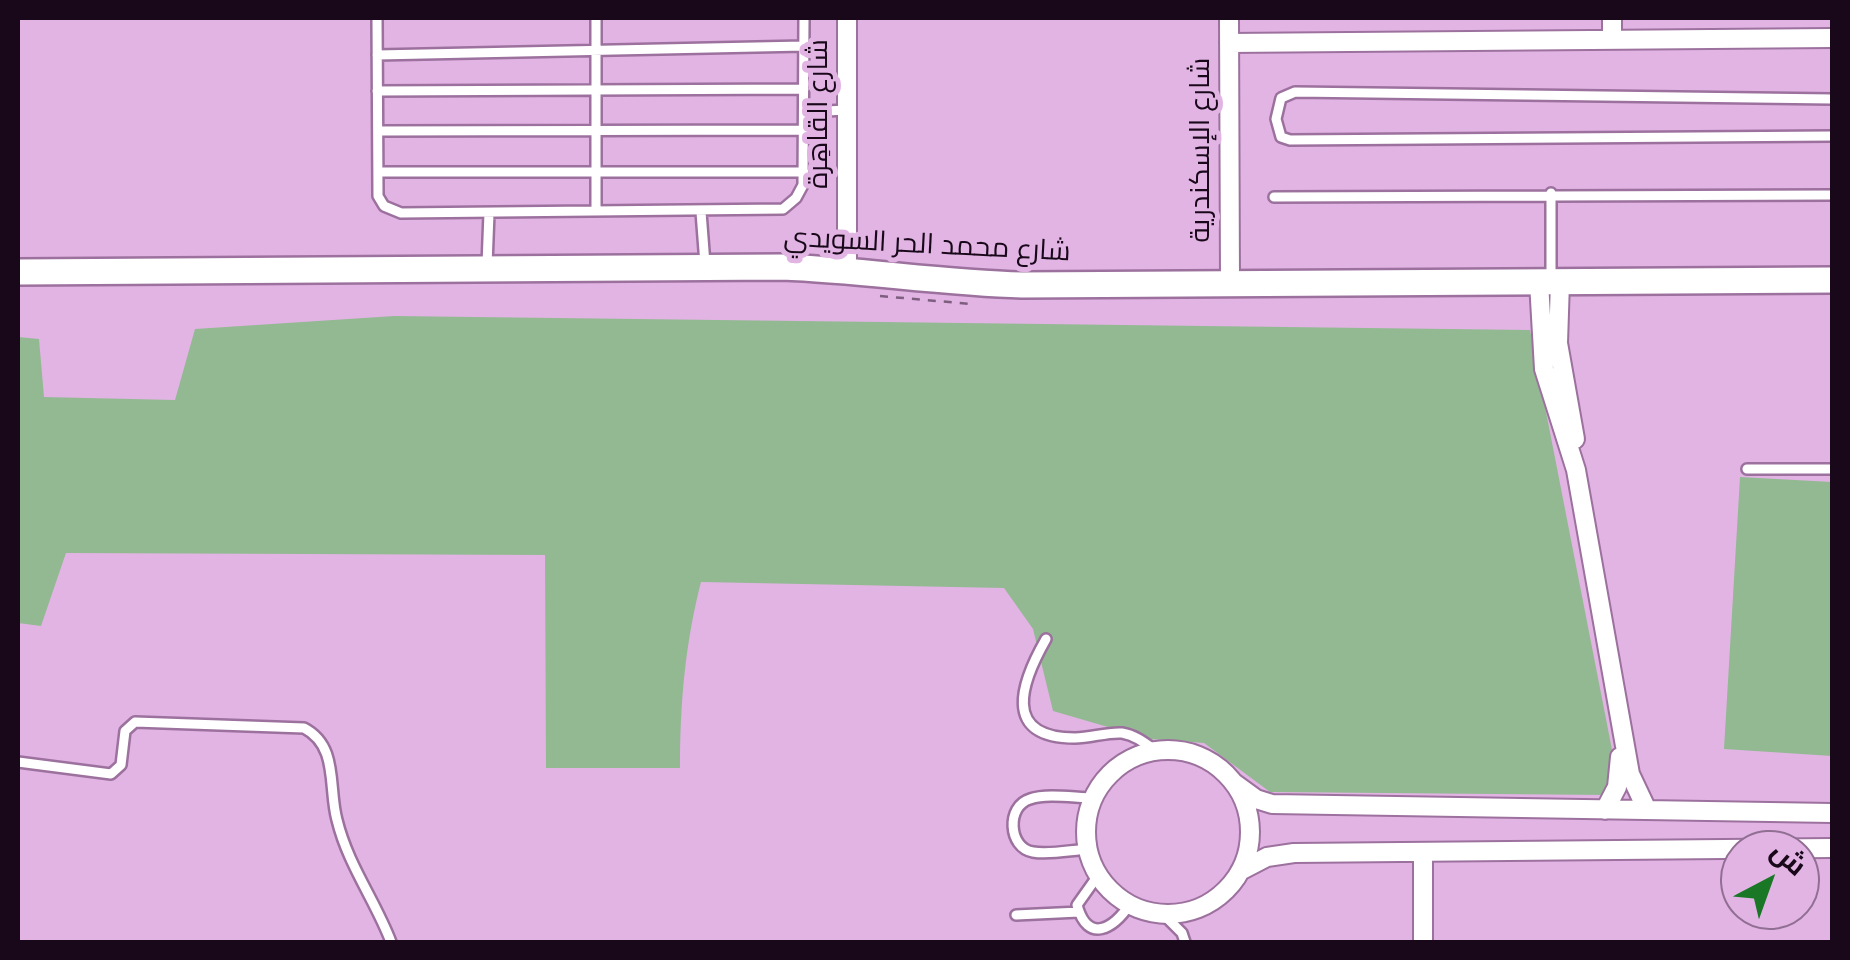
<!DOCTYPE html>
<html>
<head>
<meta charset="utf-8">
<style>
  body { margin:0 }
  #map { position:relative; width:1850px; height:960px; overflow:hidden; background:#e2b4e4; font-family:Roboto,Cairo,sans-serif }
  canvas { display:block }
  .frame { position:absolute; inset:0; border:20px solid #180819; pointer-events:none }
  .north { position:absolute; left:1720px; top:830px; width:100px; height:100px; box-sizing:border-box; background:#e2b4e4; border:2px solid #916f93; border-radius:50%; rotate:41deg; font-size:28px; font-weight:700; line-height:40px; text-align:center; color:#180819 }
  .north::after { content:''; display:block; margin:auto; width:35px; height:45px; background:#197726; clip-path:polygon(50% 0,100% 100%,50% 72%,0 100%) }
</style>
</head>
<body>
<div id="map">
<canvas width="1850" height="960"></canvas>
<div class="frame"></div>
<div class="north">ش</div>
</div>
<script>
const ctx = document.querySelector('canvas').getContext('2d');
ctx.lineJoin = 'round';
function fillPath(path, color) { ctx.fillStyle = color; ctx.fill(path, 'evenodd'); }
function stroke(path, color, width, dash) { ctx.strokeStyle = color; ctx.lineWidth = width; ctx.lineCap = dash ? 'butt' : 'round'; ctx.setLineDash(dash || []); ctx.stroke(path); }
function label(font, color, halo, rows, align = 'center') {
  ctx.font = font + ' Roboto,Cairo,sans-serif'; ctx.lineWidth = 10; ctx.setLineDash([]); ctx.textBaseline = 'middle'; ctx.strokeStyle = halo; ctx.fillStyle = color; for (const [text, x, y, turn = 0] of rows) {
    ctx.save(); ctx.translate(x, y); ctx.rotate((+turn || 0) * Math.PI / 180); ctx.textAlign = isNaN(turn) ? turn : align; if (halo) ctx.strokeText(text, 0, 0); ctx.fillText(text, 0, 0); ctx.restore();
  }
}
const green = new Path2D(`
  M394,316L1530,330L1615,765L1608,795L1270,792L1204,743L1149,739L1053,711L1033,629L1004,588L701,582C685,644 680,704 680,768H546L545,555L66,553L41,626L18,623V337L39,339L44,397L175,400L195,329Z
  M1740,477L1832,482V756L1724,749Z`);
const path = new Path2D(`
  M880,296L971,304`);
const lane = new Path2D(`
  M377,18L378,196L384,206L401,213L783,209L796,198L803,185L804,18
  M596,18V211
  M377,55L804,46
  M377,91L804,89
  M1832,99L1295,92L1281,98L1276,119L1281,137L1290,140L1832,136
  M805,112L847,110
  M378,131L805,130
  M378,172H804
  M1274,197L1832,195
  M701,212L705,264
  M487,265L489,213
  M1551,281V193
  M1747,469H1832
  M1046,639C1022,681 1000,738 1075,738C1091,738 1106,732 1122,733C1135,735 1145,743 1156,751
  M18,762L111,774L121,765L125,731L135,722L304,728C339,746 328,788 337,820C348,865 375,900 391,942
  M1089,849C1071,850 1050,855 1033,852C1008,848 1006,806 1030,799C1048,793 1075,798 1094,798
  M1099,874L1077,905C1088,945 1114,928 1130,904
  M1162,913L1182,933L1185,942
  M1016,915L1079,912`);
const street = new Path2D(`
  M847,18V270
  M1229,18L1230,282
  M1612,18V40
  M1229,43L1832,38
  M1539,282L1544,369L1576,470L1630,774L1647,810
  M1560,282L1558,343L1575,439
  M1086 832a82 82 0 1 1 164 0a82 82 0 1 1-164 0Z
  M1234,783L1256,799L1272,804L1832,813
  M1605,810L1617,787L1620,757
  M1423,852V942
  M1240,871L1267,857L1294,853L1832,848`);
const secondary = new Path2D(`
  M18,272L782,267C863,270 942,283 1022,285L1832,280`);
const streetNames = [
  ["شارع القاهِرة",820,114,-90],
  ["شارع الإسكندرية",1202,150,-90],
  ["شارع محمد الحر السويدي",927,246,3]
];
fillPath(green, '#93b993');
stroke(lane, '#9c719e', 14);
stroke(street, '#9c719e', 22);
stroke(secondary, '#9c719e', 30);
stroke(path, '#7d5e7f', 2.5, [8, 8]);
stroke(lane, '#fff', 9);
stroke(street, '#fff', 18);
stroke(secondary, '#fff', 25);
label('28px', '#180819', '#e2b4e4', streetNames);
</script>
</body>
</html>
